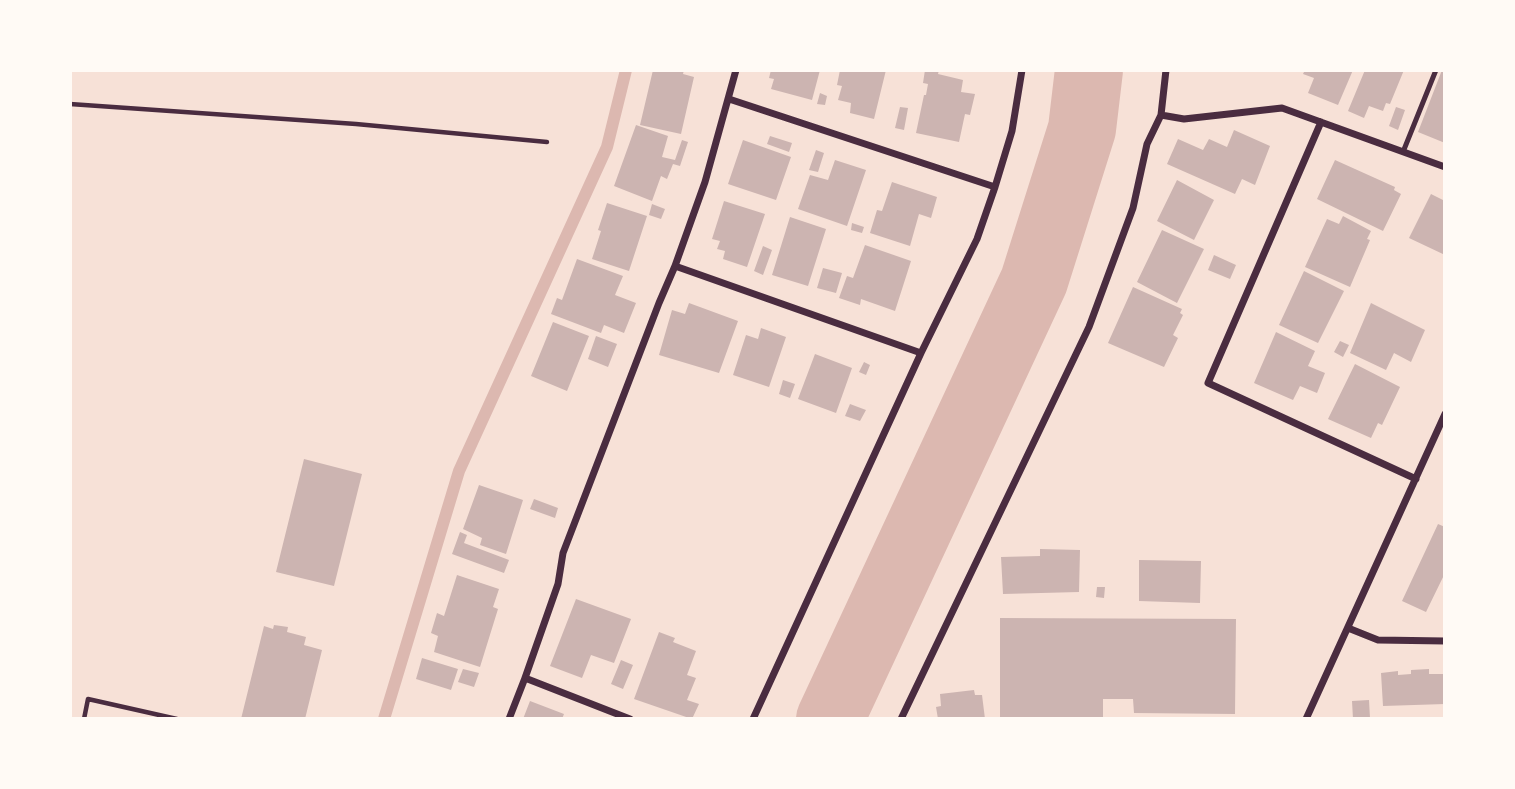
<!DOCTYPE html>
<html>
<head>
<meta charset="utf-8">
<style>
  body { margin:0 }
  #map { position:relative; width:1515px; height:789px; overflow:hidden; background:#f7e1d7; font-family:Signika,sans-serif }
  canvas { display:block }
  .frame { position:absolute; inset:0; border:72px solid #fffaf5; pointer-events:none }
</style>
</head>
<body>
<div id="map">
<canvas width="1515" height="789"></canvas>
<div class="frame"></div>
</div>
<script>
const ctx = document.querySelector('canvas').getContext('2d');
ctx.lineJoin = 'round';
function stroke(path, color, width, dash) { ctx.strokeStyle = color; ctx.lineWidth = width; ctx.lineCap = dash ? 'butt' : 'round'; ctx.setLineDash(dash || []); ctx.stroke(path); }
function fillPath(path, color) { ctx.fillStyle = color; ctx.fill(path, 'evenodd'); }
const stream = new Path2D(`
  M384,719L459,471L607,147L626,70`);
const river = new Path2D(`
  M830,719L1034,281L1082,129L1089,70`);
const building = new Path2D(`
  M653,70H684L683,74L694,77L681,134L640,125Z
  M771,70H820L812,100L771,89L774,79L769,78Z
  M840,70H886L874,119L850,113L851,103L838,100L842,86L837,85Z
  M925,70H939L938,74L963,80L961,92L975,94L970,115L965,114L959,142L916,133L924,95H926L928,84L923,83Z
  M1305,70H1353L1338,105L1308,93L1314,78L1303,74Z
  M1365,70H1404L1390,104L1386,103L1383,111L1369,106L1364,118L1348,111Z
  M1442,70H1445V143L1418,132Z
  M820,93L827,96L825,105L817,104Z
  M900,107L908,108L904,130L895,128Z
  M1396,107L1405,110L1398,130L1389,126Z
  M636,125L668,136L662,157L675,160L682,140L688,142L680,166L673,164L667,179L661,176L652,201L614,186Z
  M1234,130L1270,146L1255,185L1242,179L1235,194L1167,164L1178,139L1203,150L1209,139L1227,147Z
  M770,136L792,143L789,152L767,144Z
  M743,140L791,157L776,200L728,184Z
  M816,150L824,153L818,172L809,170Z
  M835,160L866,170L847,226L798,209L810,175L828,180Z
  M1335,160L1395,187L1394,190L1401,194L1383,231L1317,199Z
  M1177,180L1214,200L1194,240L1157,221Z
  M892,182L937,197L931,218L919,214L910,246L870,233L877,210L882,211Z
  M1431,194L1445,201V255L1409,238Z
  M724,201L765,214L747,267L723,259L725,251L717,249L720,241L712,239Z
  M607,203L647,216L629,271L592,259L601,231L598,230Z
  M652,204L665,209L661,219L649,215Z
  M1343,216L1371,231L1367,239L1370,240L1350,287L1305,267L1327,219L1339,224Z
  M790,217L826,229L808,286L772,275Z
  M852,223L864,227L862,233L851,230Z
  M1162,230L1204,249L1177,303L1137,282Z
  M865,245L911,261L895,311L861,299L860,305L839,298L847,276L853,278Z
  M763,246L772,250L763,275L754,271Z
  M1214,255L1236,265L1230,279L1208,270Z
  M577,259L623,276L615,295L636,303L624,333L604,325L601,333L551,314L557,298L562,300Z
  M823,268L842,273L836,293L817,288Z
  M1304,271L1344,291L1318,343L1279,325Z
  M1133,287L1182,309L1180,313L1183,315L1173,335L1178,338L1164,367L1108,343Z
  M689,303L738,321L719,373L659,355L672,310L685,314Z
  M1371,303L1425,330L1411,362L1394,353L1386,370L1350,353Z
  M553,322L589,336L567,391L531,376Z
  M761,328L786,337L769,387L733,375L746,335L758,339Z
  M1276,332L1315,351L1308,366L1325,373L1317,393L1300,386L1293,400L1254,383Z
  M596,336L617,344L608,367L588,359Z
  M1340,341L1349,345L1343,357L1334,352Z
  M815,354L852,368L836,413L798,399Z
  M864,362L870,365L866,375L859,372Z
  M1355,364L1400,387L1382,425L1378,423L1371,438L1328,419Z
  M783,380L795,384L790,398L779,394Z
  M850,404L866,410L860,421L845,416Z
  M304,459L362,474L334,586L276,572Z
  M479,485L523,500L506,554L480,545L482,538L463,529Z
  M534,499L558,508L555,518L530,509Z
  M1438,524L1445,527V573L1426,612L1402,601Z
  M460,532L467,535L464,543L509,560L504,573L452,554Z
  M1040,549L1080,550L1079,592L1003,594L1001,557L1040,556Z
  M1139,560L1201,561L1200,603L1139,601Z
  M457,575L499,589L493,607L498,609L480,667L434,652L438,636L431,633L437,613L444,616Z
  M1097,587H1105L1104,598L1096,597Z
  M576,599L631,619L614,663L591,655L582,678L550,666Z
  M1000,618L1236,619L1235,714L1134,713L1133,699H1103V719H1000Z
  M274,625L288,627L287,632L306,637L304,645L322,650L305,719H241L264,626L273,629Z
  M659,632L675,638L673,642L696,651L687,675L696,678L687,700L699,704L692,719L634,699Z
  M422,658L458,669L451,690L416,679Z
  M621,660L633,665L623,689L611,684Z
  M463,669L479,673L474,687L458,682Z
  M1429,669V674H1445V704L1383,706L1381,673L1398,671V675L1411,674V670Z
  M974,690L975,695H982L985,719H938L936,707L941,706L940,694Z
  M1369,700L1370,718L1353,719L1352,701Z
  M530,701L564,714L562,719H523Z`);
const path = new Path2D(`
  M70,104L356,124L547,142
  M84,719L88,699L177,719`);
const service = new Path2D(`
  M1403,152L1436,70`);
const minor = new Path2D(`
  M729,99L995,187L1012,131L1022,70
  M1161,115L1184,119L1282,108L1445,167
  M1321,122L1208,383L1416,479
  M675,266L705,182L736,70
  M1348,628L1378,640L1445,641
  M525,678L558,584L563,553L659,303L675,266L921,353
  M509,719L525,678L630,719
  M753,719L921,353L977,239L995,187
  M901,719L1089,327L1133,208L1147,144L1161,115L1166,70
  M1306,719L1445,414`);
stroke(stream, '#dcb8b0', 12);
stroke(river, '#dcb8b0', 68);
fillPath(building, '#ccb4b1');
stroke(path, '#4a2c40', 4.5);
stroke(service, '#4a2c40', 5);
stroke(minor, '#4a2c40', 7);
</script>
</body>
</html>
